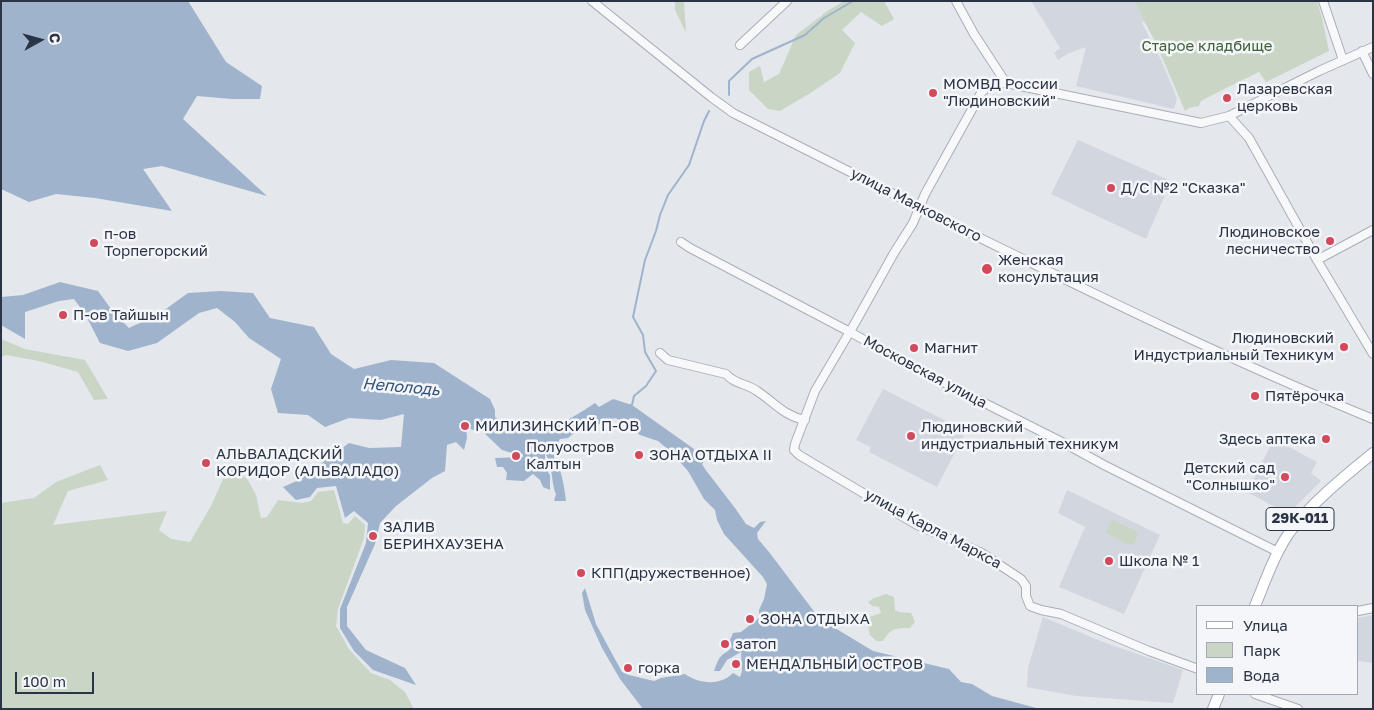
<!DOCTYPE html>
<html>
<head>
<meta charset="utf-8">
<style>
  body { margin:0 }
  #map { position:relative; width:1374px; height:710px; overflow:hidden; background:#e4e7ec; font-family:"Golos Text",sans-serif }
  canvas { display:block }
  .frame { position:absolute; inset:0; border:2px solid #2b3445; pointer-events:none }
  .legend { position:absolute; left:1196px; top:605px; width:162px; height:90px; box-sizing:border-box; background:#f4f6f9; border:1px solid #a4a8b1; margin:0; padding:6px 9px; list-style:none; font-size:15px; color:#2b3445 }
  .legend li { display:flex; align-items:center; gap:10px; height:25px }
  .legend b { width:25px; border:1px solid #a4a8b1 }
  .north { position:absolute; left:15px; top:15px; width:50px; height:50px; -webkit-text-stroke:4px #f4f6f9; paint-order:stroke; rotate:83deg; font-size:14px; font-weight:700; line-height:20px; text-align:center; color:#2b3445 }
  .north::after { content:''; display:block; margin:auto; width:18px; height:22px; background:#2b3445; clip-path:polygon(50% 0,100% 100%,50% 72%,0 100%) }
  .scale { position:absolute; left:15px; top:672px; width:79px; height:22px; box-sizing:border-box; border:2px solid #2b3445; border-top:0; padding-left:6px; font-size:15px; line-height:18px; white-space:nowrap; color:#2b3445; -webkit-text-stroke:4px #f4f6f9; paint-order:stroke }
</style>
</head>
<body>
<div id="map">
<canvas width="1374" height="710"></canvas>
<div class="frame"></div>
<ul class="legend">
<li><b style="height:6px;background:#fff"></b>Улица</li>
<li><b style="height:14px;background:#c9d6c5"></b>Парк</li>
<li><b style="height:14px;background:#9fb4cc"></b>Вода</li>
</ul>
<div class="north">С</div>
<div class="scale">100 m</div>
</div>
<script>
const ctx = document.querySelector('canvas').getContext('2d');
ctx.lineJoin = 'round';
function fillPath(path, color) { ctx.fillStyle = color; ctx.fill(path, 'evenodd'); }
function stroke(path, color, width, dash) { ctx.strokeStyle = color; ctx.lineWidth = width; ctx.lineCap = dash ? 'butt' : 'round'; ctx.setLineDash(dash || []); ctx.stroke(path); }
function label(font, color, halo, rows, align = 'center') {
  ctx.font = font + ' "Golos Text",sans-serif'; ctx.lineWidth = 5; ctx.setLineDash([]); ctx.textBaseline = 'middle'; ctx.strokeStyle = halo; ctx.fillStyle = color; for (const [text, x, y, turn = 0] of rows) {
    ctx.save(); ctx.translate(x, y); ctx.rotate((+turn || 0) * Math.PI / 180); ctx.textAlign = isNaN(turn) ? turn : align; if (halo) ctx.strokeText(text, 0, 0); ctx.fillText(text, 0, 0); ctx.restore();
  }
}
const built = new Path2D(`
  M1031,1H1135L1144,21L1142,23L1162,62L1177,98L1174,109L1076,86L1086,47L1067,54L1058,60L1054,53L1060,48Z
  M1078,140L1171,181L1146,239L1051,194Z
  M883,389L966,431L937,487L869,452L871,447L856,440Z
  M1274,439L1317,462L1311,473L1321,481L1288,514L1247,492Z
  M1067,490L1160,535L1124,614L1059,587L1085,527L1058,513Z
  M1373,615V663L1358,661V618Z
  M1043,617L1103,642L1183,670L1173,703L1076,696L1027,687L1028,668Z`);
const green = new Path2D(`
  M675,1H684L686,33L675,10Z
  M844,1H884L894,19L882,26L861,12L842,30L855,43L840,73L812,92L780,111L768,109L749,90V72L760,66L764,82L779,74L796,35L829,10Z
  M1135,1H1317L1322,18L1329,51L1266,82L1259,72L1228,87L1201,101L1199,106L1189,108L1185,111L1156,43L1144,21Z
  M1,339L25,349L85,360L108,399L94,400L78,372L39,361L6,355L1,357Z
  M100,465L108,480L68,491L53,525L167,511L159,530L171,539L190,542L212,504L227,470L235,468L248,480L256,495L261,518L267,517L278,500L302,503L311,501L318,492L334,490L343,523L348,524L355,516L365,525L364,538L338,609L336,626L349,649L371,673L390,680L405,692L414,709H1V503L34,498L56,482Z
  M1112,520L1138,532V534L1134,544L1130,545L1106,533V531Z
  M886,594L894,597L895,610L899,612L911,613L915,622L910,628C896,628 891,628 883,641H876L870,635L866,618L881,613L879,607L872,606L868,602L874,598Z`);
const water = new Path2D(`
  M1,1H188L226,62L262,86L260,99H232L197,96L183,119L267,196L162,166L143,169L172,211L95,198L56,194L29,202L1,189Z
  M60,282L98,291L114,313L129,328L159,314L188,293L221,291L253,293L270,318L314,327L331,354L354,369L391,360L434,363L490,399L495,410V417L511,425L514,429C543,437 571,419 595,403L599,407L613,399L632,405L694,449L693,455L699,459H706L702,464L705,469L735,508L746,524L754,528L760,522L766,521L757,533L758,539L769,552L819,618L830,625L873,651L949,669L961,682L972,684L992,696L1040,709H643L620,679L602,648L585,610L582,593L585,588L596,624L622,672L629,675L654,681L661,678L685,674C695,681 710,685 722,680C726,679 730,676 733,673L740,677L742,671L741,652L727,660L720,671H714C716,665 718,659 722,655C726,652 729,651 732,647L730,640L733,633L741,632L759,618V610L764,599L767,584L763,577L724,534L717,520L715,510L704,499L688,471L670,451L658,441L640,435L620,420L615,418L573,434L568,438L560,439L556,446L554,457C562,471 564,485 566,501H554L556,494C551,484 553,462 545,454V468L550,475V490L543,487L540,480L533,474L524,481L506,480L507,473L503,467H497L495,458L523,457V454H515L502,450L481,430H473L466,427L467,438L464,450L456,442L447,445L445,471L432,478L396,506L380,523L375,544L347,607V626L366,650L405,668L416,685L373,670L354,651L340,628V609L366,543L368,523L354,511L345,518L336,486L317,488L310,497L296,500L283,487L299,480L349,443L369,448L401,447L404,414L381,420L349,418L325,427L308,415L278,413L271,389L281,359L249,338L235,322L217,308L199,313L157,343L128,351L100,343L85,314L74,299L59,301L25,312V339L1,325V297L23,295Z`);
const stream = new Path2D(`
  M729,95V81L752,59L805,35L824,18L853,1
  M630,405H632L634,396L646,386L656,371L645,352L643,335L633,317L645,260L656,231L660,215L668,195L689,165L704,121L709,111`);
const minor = new Path2D(`
  M592,1L711,97L733,113L882,188L927,212C1074,284 1221,357 1373,419
  M956,1L974,34L1006,83
  M1323,1L1343,60
  M740,45L787,1
  M1362,51L1373,74
  M1229,116L1249,138L1317,260L1373,354
  M681,242L690,248L850,332L909,365L1066,444L1104,465L1278,552
  M1317,260L1373,230
  M660,353L668,360L726,374C734,384 748,384 757,391C774,402 784,416 805,420
  M1358,611L1373,608
  M1198,669L1149,651L1061,614L1041,610L1030,606L1026,596V586L1021,579L980,552L917,525L799,455L794,450L795,444L815,391L855,323L894,253L913,223L925,194L981,93C989,85 995,82 1006,83L1201,123L1229,116L1319,71L1373,47
  M1255,694L1298,709`);
const major = new Path2D(`
  M1255,606C1265,582 1274,555 1289,533C1310,504 1345,476 1373,453
  M1213,709L1219,694`);
const markers = [
  [933,93,5,"#d1495b"],
  [1227,98,5,"#d1495b"],
  [1111,188,5,"#d1495b"],
  [1330,241,5,"#d1495b"],
  [94,243,5,"#d1495b"],
  [987,269,6,"#d1495b"],
  [63,315,5,"#d1495b"],
  [1344,347,5,"#d1495b"],
  [914,348,5,"#d1495b"],
  [1255,396,5,"#d1495b"],
  [465,426,5,"#d1495b"],
  [911,436,5,"#d1495b"],
  [1326,439,5,"#d1495b"],
  [639,455,5,"#d1495b"],
  [516,456,5,"#d1495b"],
  [206,463,5,"#d1495b"],
  [1285,477,5,"#d1495b"],
  [373,536,5,"#d1495b"],
  [1109,561,5,"#d1495b"],
  [581,573,5,"#d1495b"],
  [750,619,5,"#d1495b"],
  [725,644,5,"#d1495b"],
  [736,664,5,"#d1495b"],
  [628,668,5,"#d1495b"]
];
const shields = [
  [1300,519,68]
];
const shieldNames = [
  ["29К-011",1300,519]
];
const parkNames = [
  ["Старое кладбище",1207,46]
];
const poiNames = [
  ["МОМВД России",943,84],
  ["\"Людиновский\"",943,101],
  ["Лазаревская",1237,89],
  ["церковь",1237,106],
  ["Д/С №2 \"Сказка\"",1121,188],
  ["Людиновское",1320,232,"right"],
  ["лесничество",1320,249,"right"],
  ["п-ов",104,234],
  ["Торпегорский",104,251],
  ["Женская",998,260],
  ["консультация",998,277],
  ["П-ов Тайшын",73,315],
  ["Людиновский",1334,338,"right"],
  ["Индустриальный Техникум",1334,355,"right"],
  ["Магнит",924,348],
  ["Пятёрочка",1265,396],
  ["МИЛИЗИНСКИЙ П-ОВ",475,426],
  ["Людиновский",921,427],
  ["индустриальный техникум",921,444],
  ["Здесь аптека",1316,439,"right"],
  ["Полуостров",526,447],
  ["Калтын",526,464],
  ["АЛЬВАЛАДСКИЙ",216,454],
  ["КОРИДОР (АЛЬВАЛАДО)",216,471],
  ["ЗОНА ОТДЫХА II",649,455],
  ["Детский сад",1275,468,"right"],
  ["\"Солнышко\"",1275,485,"right"],
  ["ЗАЛИВ",383,527],
  ["БЕРИНХАУЗЕНА",383,544],
  ["Школа № 1",1119,561],
  ["КПП(дружественное)",591,573],
  ["ЗОНА ОТДЫХА",760,619],
  ["затоп",735,644],
  ["МЕНДАЛЬНЫЙ ОСТРОВ",746,664],
  ["горка",638,668]
];
const streetNames = [
  ["улица Маяковского",916,205,27],
  ["Московская улица",925,372,28],
  ["улица Карла Маркса",933,529,28]
];
const waterNames = [
  ["Неполодь",401,387,5]
];
fillPath(built, '#d2d6de');
fillPath(green, '#c9d6c5');
fillPath(water, '#9fb4cc');
stroke(stream, '#9fb4cc', 2);
stroke(minor, '#a9aeb7', 10);
stroke(major, '#a3abb8', 12);
stroke(minor, '#f7f8fa', 8);
stroke(major, '#fff', 10);
for (const [x, y, r, color] of markers) { const dot = new Path2D(); dot.arc(x, y, r, 0, 2 * Math.PI); ctx.fillStyle = color; ctx.fill(dot); stroke(dot, '#f4f6f9', 2); }
for (const [x, y, w] of shields) { const box = new Path2D(); box.roundRect(x - w / 2, y - 11.5, w, 23, 4); ctx.fillStyle = '#f4f6f9'; ctx.fill(box); stroke(box, '#2b3445', 1); }
label('bold 14px', '#2b3445', null, shieldNames);
label('15px', '#3f6138', '#f4f6f9', parkNames);
label('15px', '#2b3445', '#f4f6f9', poiNames, 'left');
label('15px', '#2b3445', '#f4f6f9', streetNames);
label('italic 16px', '#34527a', '#f4f6f9', waterNames);
</script>
</body>
</html>
